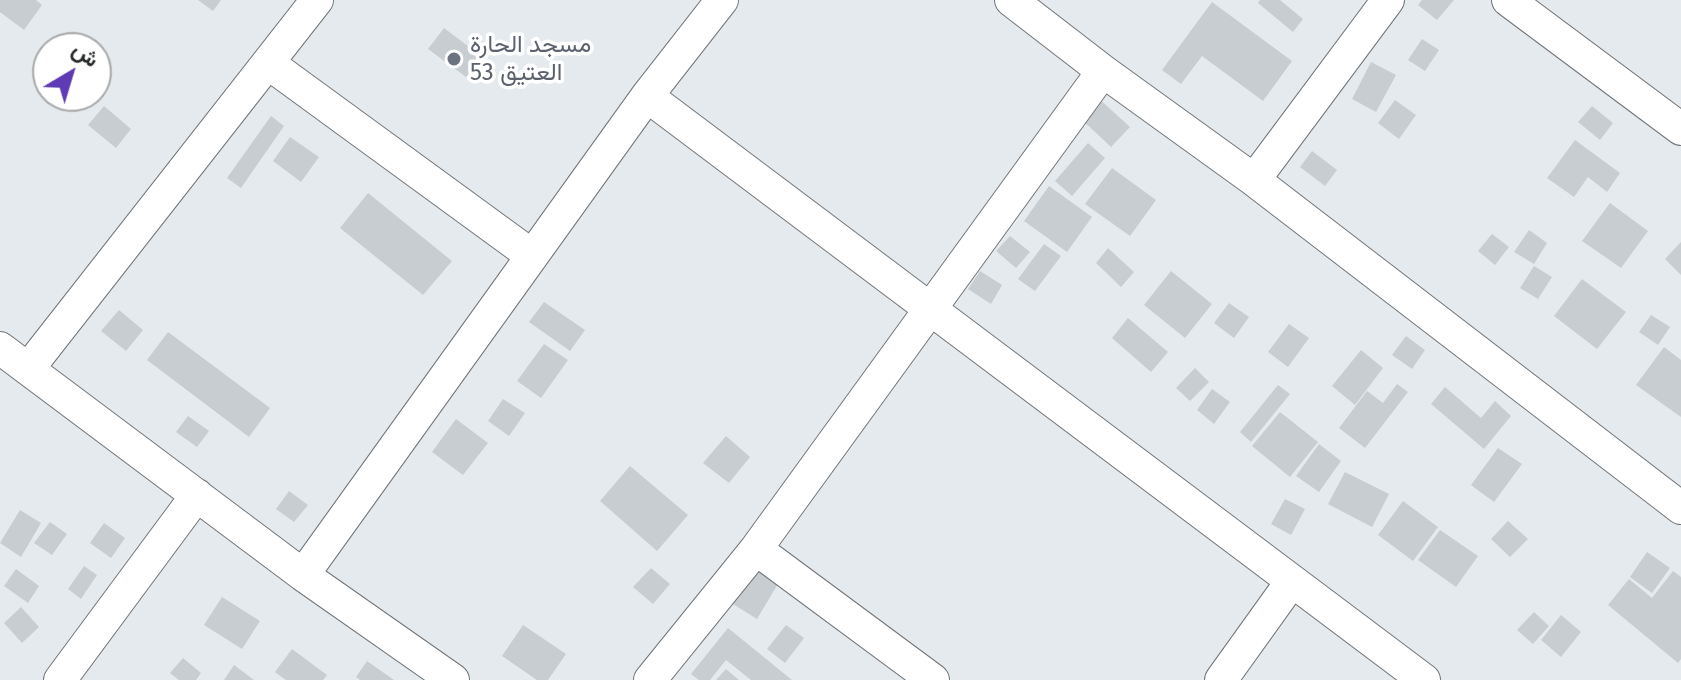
<!DOCTYPE html>
<html>
<head>
<meta charset="utf-8">
<style>
  body { margin:0 }
  #map { position:relative; width:1681px; height:680px; overflow:hidden; background:#e5eaee; font-family:"Fira Sans",Vazirmatn,sans-serif }
  canvas { display:block }
  .north { position:absolute; left:32px; top:32px; width:80px; height:80px; box-sizing:border-box; background:#fff; border:2px solid #a8a9a9; border-radius:50%; rotate:38deg; font-size:22px; font-weight:700; line-height:32px; text-align:center; color:#262829 }
  .north::after { content:''; display:block; margin:auto; width:28px; height:36px; background:#5e3bb4; clip-path:polygon(50% 0,100% 100%,50% 72%,0 100%) }
</style>
</head>
<body>
<div id="map">
<canvas width="1681" height="680"></canvas>
<div class="north">ش</div>
</div>
<script>
const ctx = document.querySelector('canvas').getContext('2d');
ctx.lineJoin = 'round';
function fillPath(path, color) { ctx.fillStyle = color; ctx.fill(path, 'evenodd'); }
function stroke(path, color, width, dash) { ctx.strokeStyle = color; ctx.lineWidth = width; ctx.lineCap = dash ? 'butt' : 'round'; ctx.setLineDash(dash || []); ctx.stroke(path); }
function label(font, color, halo, rows, align = 'center') {
  ctx.font = font + ' "Fira Sans",Vazirmatn,sans-serif'; ctx.lineWidth = 7; ctx.setLineDash([]); ctx.textBaseline = 'middle'; ctx.strokeStyle = halo; ctx.fillStyle = color; for (const [text, x, y, turn = 0] of rows) {
    ctx.save(); ctx.translate(x, y); ctx.rotate((+turn || 0) * Math.PI / 180); ctx.textAlign = isNaN(turn) ? turn : align; if (halo) ctx.strokeText(text, 0, 0); ctx.fillText(text, 0, 0); ctx.restore();
  }
}
const building = new Path2D(`
  M0,0H36L42,5L24,30L0,12Z
  M198,0H221L213,11Z
  M1260,0H1280L1303,19L1293,32L1258,3Z
  M1422,0H1454L1437,20L1418,5Z
  M1212,2L1292,61L1263,101L1202,56L1181,84L1162,70Z
  M444,28L481,56L466,77L428,49Z
  M1422,39L1439,50L1425,71L1408,60Z
  M1371,62L1396,75L1376,112L1352,99Z
  M1096,96L1130,127L1111,147L1078,116Z
  M1395,100L1416,115L1399,139L1378,123Z
  M104,106L131,129L116,148L88,125Z
  M1592,106L1613,123L1600,140L1578,122Z
  M271,116L284,126L241,188L227,178Z
  M290,137L319,157L301,182L273,161Z
  M1575,140L1620,173L1607,192L1588,177L1574,197L1547,178Z
  M1088,143L1105,158L1072,196L1055,181Z
  M1312,151L1337,170L1325,186L1300,167Z
  M1112,168L1156,200L1130,236L1085,204Z
  M1049,186L1092,217L1067,252L1024,221Z
  M368,193L452,261L423,295L340,228Z
  M1610,203L1648,231L1621,268L1582,241Z
  M1529,230L1547,243L1534,264L1514,252Z
  M1492,234L1509,247L1495,265L1478,251Z
  M1010,236L1030,252L1016,268L996,251Z
  M1681,242V275L1665,259Z
  M1044,244L1061,256L1035,291L1018,279Z
  M1108,248L1134,272L1121,287L1096,263Z
  M1534,266L1552,277L1538,299L1520,288Z
  M980,271L1002,285L991,304L968,289Z
  M1171,271L1212,304L1185,338L1144,305Z
  M1582,279L1626,312L1597,349L1554,316Z
  M544,302L585,330L570,351L529,322Z
  M1229,303L1249,317L1234,338L1214,323Z
  M119,310L143,330L126,351L101,331Z
  M1651,315L1670,327L1658,345L1639,332Z
  M1128,318L1168,352L1151,372L1112,338Z
  M1289,324L1309,338L1288,367L1268,352Z
  M168,332L270,408L249,437L147,360Z
  M1406,336L1425,350L1412,369L1392,355Z
  M544,344L568,360L541,398L517,381Z
  M1664,347L1681,360V417L1636,385Z
  M1361,350L1383,368L1355,405L1332,386Z
  M1195,368L1209,382L1190,401L1176,388Z
  M1397,384L1408,392L1365,448L1339,428L1367,391L1383,403Z
  M1278,385L1290,394L1251,442L1240,432Z
  M1445,387L1481,418L1495,401L1511,416L1484,449L1431,404Z
  M1212,389L1230,402L1214,424L1197,410Z
  M503,399L525,413L509,436L488,421Z
  M1280,412L1318,442L1290,477L1252,446Z
  M188,416L209,431L197,447L176,432Z
  M456,419L488,443L463,475L432,452Z
  M726,436L750,457L729,483L703,463Z
  M1319,444L1341,461L1319,492L1296,476Z
  M1498,448L1522,464L1494,502L1471,485Z
  M630,466L688,515L657,551L600,501Z
  M1345,472L1389,494L1372,527L1328,504Z
  M289,491L308,505L294,522L276,509Z
  M1285,499L1305,509L1291,535L1271,524Z
  M1403,501L1438,527L1413,561L1378,535Z
  M20,510L41,523L21,557L0,543Z
  M1508,521L1528,539L1510,557L1491,539Z
  M50,522L67,534L52,555L34,543Z
  M104,523L125,538L111,558L90,543Z
  M1440,530L1478,556L1456,587L1418,560Z
  M1647,552L1670,568L1652,593L1630,577Z
  M758,563L782,577L757,619L733,604Z
  M84,566L97,575L81,599L68,589Z
  M651,568L670,584L653,604L633,587Z
  M16,569L39,586L28,603L4,586Z
  M1673,571L1681,577V659L1678,663L1608,605L1629,579L1652,598Z
  M222,597L260,621L242,649L204,625Z
  M21,607L39,627L22,643L4,623Z
  M1534,612L1549,626L1533,644L1517,630Z
  M1561,615L1581,632L1561,657L1541,640Z
  M523,625L566,654L548,680H537L502,656Z
  M786,625L804,638L785,663L767,649Z
  M728,628L792,680H751L726,660L710,680H699L691,674Z
  M292,649L327,675L323,680H286L275,672Z
  M183,658L201,673L196,680H179L170,673Z
  M367,661L394,680H360L356,677Z
  M234,665L254,680H224Z
  M726,669L739,680H716Z`);
const minor = new Path2D(`
  M1011,0L1103,71L1254,180L1681,508
  M1508,0L1681,129
  M268,63L531,255
  M647,96L1424,680
  M1254,180L1388,0
  M0,348L303,575L453,680
  M28,369L317,0
  M756,549L933,680
  M303,575L647,96L722,0
  M60,680L197,495
  M650,680L756,549L1103,71
  M1221,680L1292,581`);
const markers = [
  [454,59,8,"#6b7280"]
];
const worshipNames = [
  ["مسجد الحارة",470,45],
  ["53 العتيق",470,73]
];
fillPath(building, '#c8cdd1');
stroke(minor, '#717578', 34);
stroke(minor, '#fff', 32);
for (const [x, y, r, color] of markers) { const dot = new Path2D(); dot.arc(x, y, r, 0, 2 * Math.PI); ctx.fillStyle = color; ctx.fill(dot); stroke(dot, '#fff', 3); }
label('24px', '#5b616d', '#fff', worshipNames, 'left');
</script>
</body>
</html>
